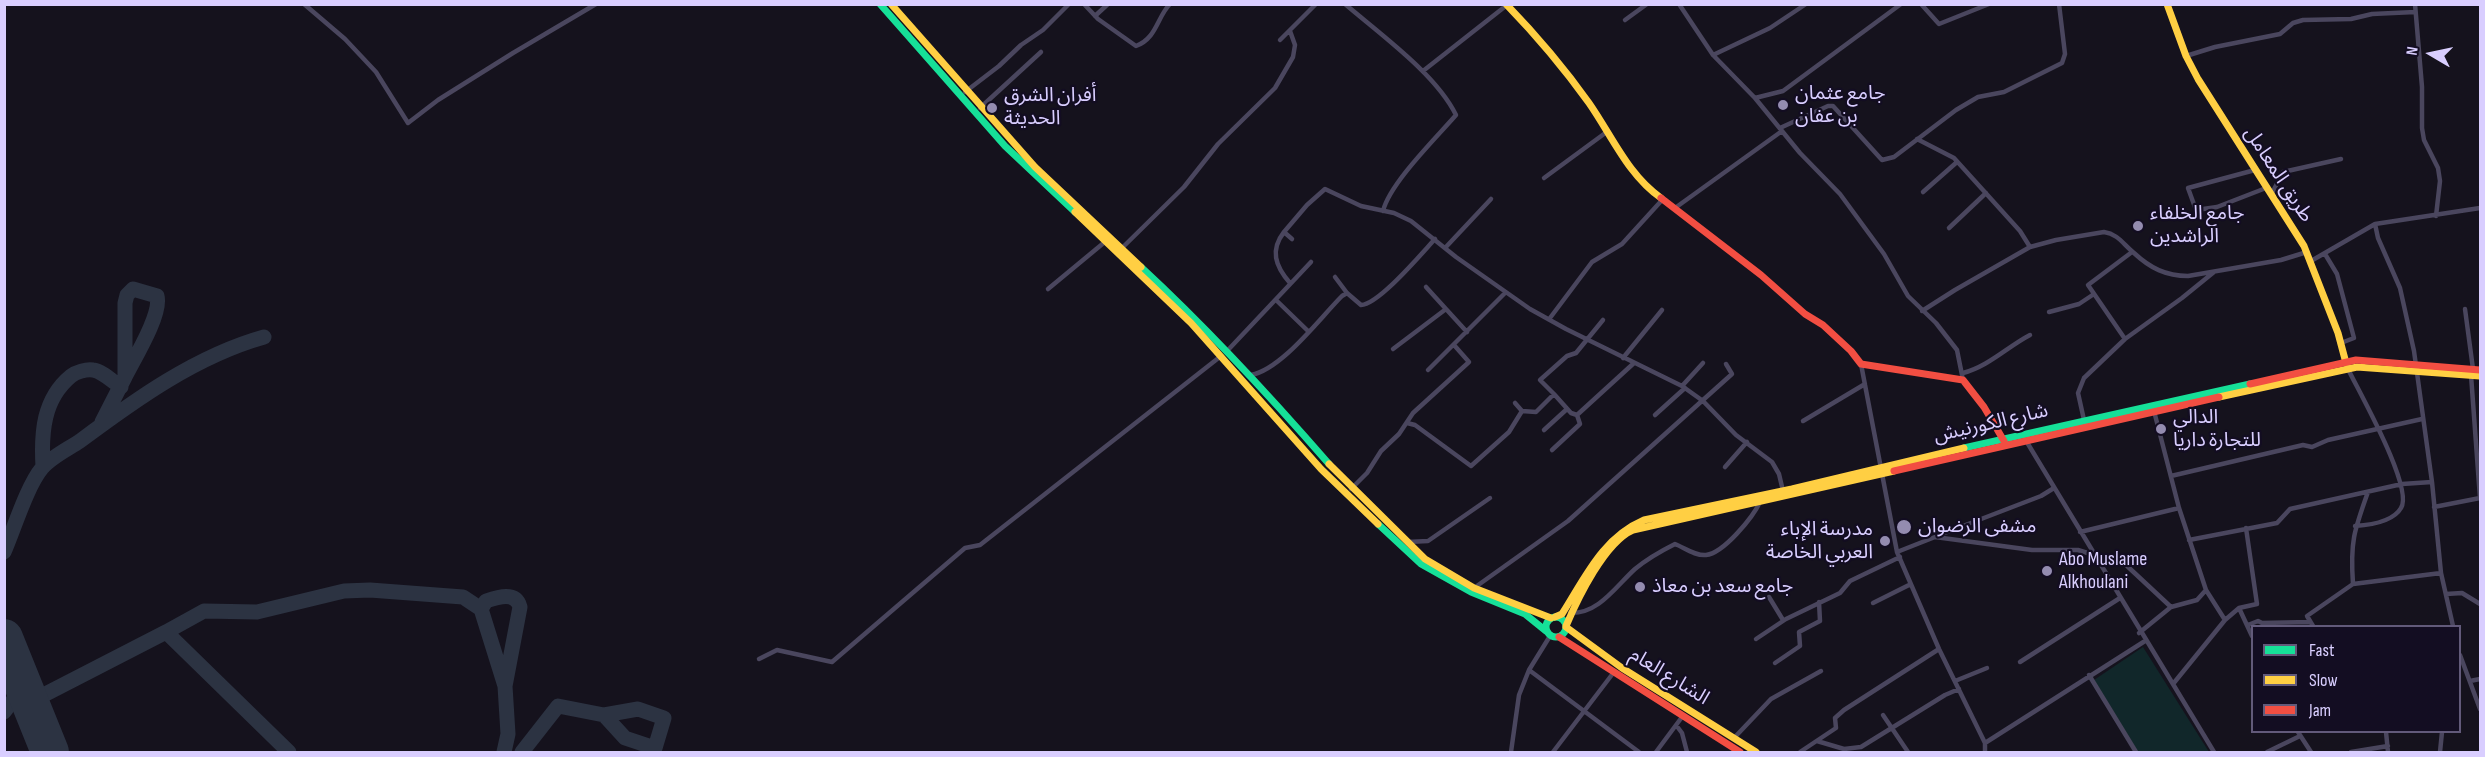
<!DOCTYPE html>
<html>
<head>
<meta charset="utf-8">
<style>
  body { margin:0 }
  #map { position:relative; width:2485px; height:757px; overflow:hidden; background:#15121d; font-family:"Sofia Sans Condensed",sans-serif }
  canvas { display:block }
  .frame { position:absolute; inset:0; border:6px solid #d9ceff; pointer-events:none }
  .legend { position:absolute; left:2251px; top:625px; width:210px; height:108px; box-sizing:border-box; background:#130d22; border:2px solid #625a7a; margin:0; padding:8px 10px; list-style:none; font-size:18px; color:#d9ceff }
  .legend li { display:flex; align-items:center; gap:12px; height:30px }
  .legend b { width:30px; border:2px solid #625a7a }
  .north { position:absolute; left:2401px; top:24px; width:60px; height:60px; -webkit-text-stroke:4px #130d22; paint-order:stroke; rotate:279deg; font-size:16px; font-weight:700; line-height:24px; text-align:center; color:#d9ceff }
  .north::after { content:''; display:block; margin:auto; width:21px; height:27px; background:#d9ceff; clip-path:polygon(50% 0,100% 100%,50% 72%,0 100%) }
</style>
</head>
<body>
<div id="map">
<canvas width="2485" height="757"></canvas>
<div class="frame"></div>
<ul class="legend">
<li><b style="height:8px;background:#16e098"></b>Fast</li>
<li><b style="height:8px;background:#ffcf43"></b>Slow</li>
<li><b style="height:8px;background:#f24e42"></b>Jam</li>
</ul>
<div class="north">N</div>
</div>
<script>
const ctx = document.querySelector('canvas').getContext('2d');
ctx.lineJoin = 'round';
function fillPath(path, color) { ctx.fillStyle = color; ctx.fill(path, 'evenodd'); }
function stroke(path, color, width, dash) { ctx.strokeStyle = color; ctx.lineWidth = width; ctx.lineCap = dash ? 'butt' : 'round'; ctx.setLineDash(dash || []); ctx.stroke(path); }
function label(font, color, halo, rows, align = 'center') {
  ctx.font = font + ' "Sofia Sans Condensed","Noto Sans Arabic",sans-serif'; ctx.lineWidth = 4.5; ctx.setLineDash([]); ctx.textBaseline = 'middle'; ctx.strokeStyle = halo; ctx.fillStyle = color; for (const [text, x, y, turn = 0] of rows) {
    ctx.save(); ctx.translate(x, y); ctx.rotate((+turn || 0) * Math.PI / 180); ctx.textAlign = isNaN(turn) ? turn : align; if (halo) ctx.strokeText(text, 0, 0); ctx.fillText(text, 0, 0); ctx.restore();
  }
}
const green = new Path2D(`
  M2143,647L2209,752H2138L2094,680Z`);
const taxiway = new Path2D(`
  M133,289L157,296C162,314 134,359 125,377V303L127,295Z
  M102,422L125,377
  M43,467C41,433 43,399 71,376C76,372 86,369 93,370C102,371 113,382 121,387
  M4,552C14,529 27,486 42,468C51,457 68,449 80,441C135,400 196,356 264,337
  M481,609L486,601C498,597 516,591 520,607L505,686
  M166,632L204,611L257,612L344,591L370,590L463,597L481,609L505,686L508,734L504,752
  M30,702L166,632L289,752
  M638,709L664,718L655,748L625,738L604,715Z
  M4,712L24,686
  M522,752L558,706L604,715`);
const runway = new Path2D(`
  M4,638L50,752`);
const street = new Path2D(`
  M304,4L345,39L376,72L408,123L438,100L513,53L596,4
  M1084,4L1098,19L1136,46C1157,38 1157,17 1170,4
  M1345,4C1380,34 1436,74 1456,115C1436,138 1390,183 1383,211
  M1679,4L1713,55L1755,98L1800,153L1840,194L1884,254L1908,296L1936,323L1957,350L1963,380
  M1921,4L1939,24L1989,4
  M2415,4L2422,87V128L2424,140L2438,168L2440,181L2436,216
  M1095,16L1108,4
  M1625,20L1647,4
  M1280,40L1316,4
  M1713,55L1770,28L1806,4
  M2186,56L2215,47L2280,34L2293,23L2303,20L2351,19L2372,14L2415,12
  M1423,71L1507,5
  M965,92L999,66L1021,45L1043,30L1069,4
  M1755,98L1783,91L1901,4
  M980,108L1041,52
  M1780,128L1828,106H1833L1882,160L1894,157L1956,110L1978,97L2004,92L2062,63L2065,54L2059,4
  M1917,139L1954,158L2020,231L2030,247
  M2255,170L2188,188L2196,210L2217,207L2266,188
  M1544,178L1608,131
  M1923,192L1957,162
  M2271,195L2283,172L2341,159
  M1675,208L1782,131
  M2375,224L2378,238L2400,288L2414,351L2432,482L2441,573L2453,626
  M1949,228L1986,193
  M1284,232C1270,250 1275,266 1290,283
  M1292,239L1284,232L1307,205L1325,189L1361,206L1394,213L1411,221L1456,257L1530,309L1566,329L1682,386L1703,401L1736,435L1772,462L1779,474L1783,491
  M1122,248L1184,187L1218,144L1275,88L1293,57L1295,45L1290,31
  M1445,248L1491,199
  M2325,254L2337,274L2354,338L2341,343
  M2311,261L2375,224L2480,208
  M1335,277L1347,293L1361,305C1379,304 1421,254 1435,239
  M1426,287L1446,309
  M1048,289L1106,241
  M1276,300L1308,331
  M2465,309L2473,369
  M1922,311L1955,290L2030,247L2056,240L2104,232C2118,234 2123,244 2134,253C2150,268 2166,276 2188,276L2281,260L2307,252
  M2049,312L2079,304L2094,294
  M1550,318L1592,262L1622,244L1663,199
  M2125,339L2088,285L2132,252
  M1393,349L1446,309L1467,332
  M1228,350L1311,262
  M1623,358L1662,310
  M1861,364L1897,552L1939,649L1985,743V752
  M2348,369C2359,392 2414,488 2401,508C2393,522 2370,525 2355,526
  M1428,370L1505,293
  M1963,373C1989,366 2007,347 2030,335
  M1251,375C1282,369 1319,319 1342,296L1347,293
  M2471,375L2480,498
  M1682,386L1703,363
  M1554,394L1540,380L1567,356L1576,353L1603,320
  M1515,403L1522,411
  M2154,411L2179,508L2206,590
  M1655,415L1685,388
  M2084,420L2078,393L2084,378L2125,339L2182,298L2214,272
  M1803,421L1865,384
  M1407,423L1415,425L1471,466L1509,432L1522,411L1536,412L1554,394L1571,413L1577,415L1634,363
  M1544,430L1567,409
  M2025,439L2214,752
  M1552,450L1580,424L1577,415
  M1725,467L1747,442
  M2171,476L2303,445L2312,447L2328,440L2422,419
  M1351,489L1367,473L1381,451L1399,434L1413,413L1469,362L1454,345
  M2434,507L2480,498
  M2080,532L2179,508
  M1937,536L2041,496L2054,488
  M2189,540L2277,523L2290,509L2402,484L2432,482
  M1407,542L1428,541L1490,498
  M1897,552L1935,537L2032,550H2078L2126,565L2171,607
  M2353,584C2350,542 2354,531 2368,492
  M1474,588L1568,521L1732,374L1726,364
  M2446,594L2462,593L2480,604
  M1769,597L1783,620
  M1873,603L1911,584
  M2239,608L2252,636
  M1570,613C1599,614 1616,586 1635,569C1647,559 1661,551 1675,544C1685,548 1695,556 1706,555C1724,553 1753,517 1760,502
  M2248,625L2258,621L2262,623L2310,622
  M2313,626L2307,616L2353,584L2441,573
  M2139,633L2171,607L2197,600L2206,590L2225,620
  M1756,639L1786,619L1840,593L1850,581L1900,557
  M2460,655L2480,709
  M759,659L777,650L832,662L965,548L980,545L1221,356
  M2020,662L2120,598
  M1775,663L1800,646L1799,632L1820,621L1819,602
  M1529,670L1639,752
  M2089,675L2136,752
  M1955,681L1987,668
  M2470,681L2480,679
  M2173,684L2225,620L2239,608L2257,604L2246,528
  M1883,715L1908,752
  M1676,725L1682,733L1687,752
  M2298,732L2311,752
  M2386,732L2388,752
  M1734,738L1771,699L1821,671
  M1817,741L1844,749L1861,747L1945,695L1959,689
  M1985,743L2145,641
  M1511,752L1519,695L1529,670L1550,636
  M1553,752L1614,672
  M1656,752L1682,717
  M1800,752L1836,728L1835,718L1844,710L1939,649
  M2267,752L2300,736
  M2351,752L2388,746
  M2440,752L2442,732`);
const fast = new Path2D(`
  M880,4L1005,146L1075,212
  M1141,267C1208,329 1269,395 1329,464
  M1964,448L2250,384
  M1378,524L1421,564L1471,592L1525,614L1546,631
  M1546 627a10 10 0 1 1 20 0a10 10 0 1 1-20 0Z`);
const slow = new Path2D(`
  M891,4L1035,167L1141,267
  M1506,4C1536,35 1564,68 1589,103C1612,136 1628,175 1661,198
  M2167,4L2186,56L2198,79L2304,246L2338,333L2346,363
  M1075,212L1191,323L1321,469L1378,524
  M2219,397L2357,367L2480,376
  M1329,464L1425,559L1474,588L1551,618
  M1555,617L1562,614C1585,578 1602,538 1644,520L1792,489L1964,448
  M1566,626C1578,598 1605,542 1633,530L1894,471
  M1566,627L1622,668L1756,752`);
const jam = new Path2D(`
  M1661,198L1761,275L1805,314L1823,325L1851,351L1861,364L1963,380L1984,407L2004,441
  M2250,384L2356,360L2480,370
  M1894,471L2219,397
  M1559,637L1740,752`);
const markers = [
  [1783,105,6,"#948cb0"],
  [992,108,6,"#948cb0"],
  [2138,226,6,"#948cb0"],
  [2161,429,6,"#948cb0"],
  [1904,527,8,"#948cb0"],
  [1885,541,6,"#948cb0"],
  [2047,571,6,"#948cb0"],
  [1640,587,6,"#948cb0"]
];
const poiNames = [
  ["جامع عثمان",1795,94],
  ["بن عفان",1795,117],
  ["أفران الشرق",1004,96],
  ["الحديثة",1004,119],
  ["جامع الخلفاء",2150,214],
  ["الراشدين",2150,237],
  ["الدالي",2173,418],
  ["للتجارة داريا",2173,441],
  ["مشفى الرضوان",1918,527],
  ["مدرسة الإباء",1873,530,"right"],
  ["العربي الخاصة",1873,553,"right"],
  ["Abo Muslame",2059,560],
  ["Alkhoulani",2059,583],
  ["جامع سعد بن معاذ",1652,587]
];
const streetNames = [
  ["طريق المعامل",2278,175,57],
  ["شارع الكورنيش",1991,424,-13],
  ["الشارع العام",1669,677,32]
];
fillPath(green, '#11272a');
stroke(taxiway, '#2c3342', 15);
stroke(runway, '#2c3342', 38);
stroke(street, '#4a465e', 4.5);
stroke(fast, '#16e098', 7);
stroke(slow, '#ffcf43', 7);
stroke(jam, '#f24e42', 7);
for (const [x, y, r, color] of markers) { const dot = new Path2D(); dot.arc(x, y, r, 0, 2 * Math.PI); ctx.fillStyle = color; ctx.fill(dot); stroke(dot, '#130d22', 2); }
label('20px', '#d9ceff', '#130d22', poiNames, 'left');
label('20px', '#d9ceff', '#130d22', streetNames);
</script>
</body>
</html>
